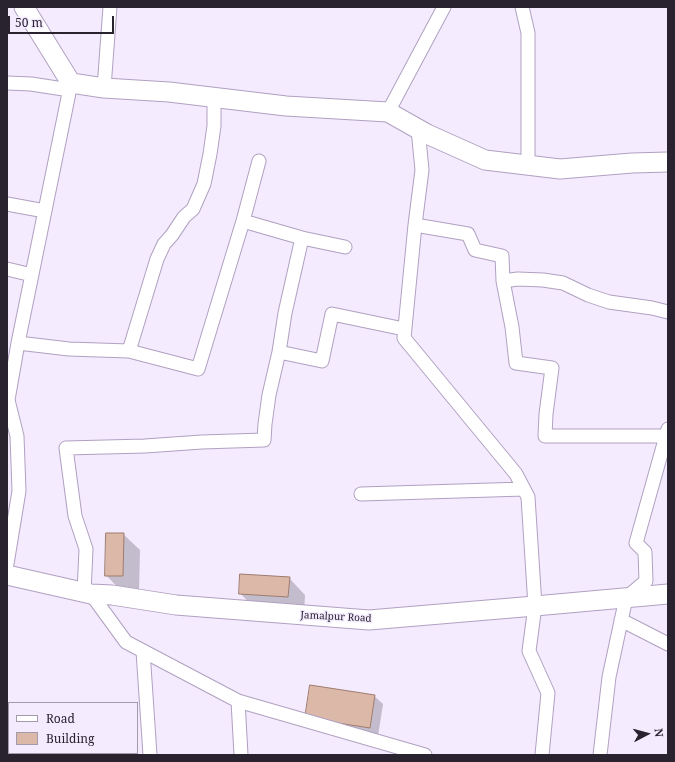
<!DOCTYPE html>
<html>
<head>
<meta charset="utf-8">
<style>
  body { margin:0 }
  #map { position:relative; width:675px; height:762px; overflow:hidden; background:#f4ebff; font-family:"Noto Serif",serif }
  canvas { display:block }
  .frame { position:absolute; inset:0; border:8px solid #29232f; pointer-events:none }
  .legend { position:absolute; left:8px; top:702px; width:130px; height:52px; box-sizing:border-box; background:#f4ebff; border:1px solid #a39bac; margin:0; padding:5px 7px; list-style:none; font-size:12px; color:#29232f }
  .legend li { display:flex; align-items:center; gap:8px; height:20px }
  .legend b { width:20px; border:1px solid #a39bac }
  .north { position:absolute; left:627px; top:714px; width:40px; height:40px; -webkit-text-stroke:3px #f4ebff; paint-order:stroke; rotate:84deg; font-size:11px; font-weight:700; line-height:16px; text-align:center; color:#29232f }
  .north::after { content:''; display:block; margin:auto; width:14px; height:18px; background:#29232f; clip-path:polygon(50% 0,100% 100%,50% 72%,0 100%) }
  .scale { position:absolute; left:8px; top:16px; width:106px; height:18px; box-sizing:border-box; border:2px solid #29232f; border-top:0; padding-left:5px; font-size:12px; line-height:14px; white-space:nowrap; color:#29232f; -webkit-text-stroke:3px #f4ebff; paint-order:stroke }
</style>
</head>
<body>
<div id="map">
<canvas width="675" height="762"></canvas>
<div class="frame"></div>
<ul class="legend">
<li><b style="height:5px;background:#fff"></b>Road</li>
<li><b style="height:11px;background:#dcb8a8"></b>Building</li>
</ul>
<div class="north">N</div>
<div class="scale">50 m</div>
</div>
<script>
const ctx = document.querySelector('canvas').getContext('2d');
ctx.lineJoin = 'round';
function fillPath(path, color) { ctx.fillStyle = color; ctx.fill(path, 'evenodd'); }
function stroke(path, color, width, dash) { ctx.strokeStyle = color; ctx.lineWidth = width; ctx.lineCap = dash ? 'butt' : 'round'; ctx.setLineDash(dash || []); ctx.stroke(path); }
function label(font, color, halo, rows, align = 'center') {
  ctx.font = font + ' "Noto Serif",serif'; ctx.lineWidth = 3; ctx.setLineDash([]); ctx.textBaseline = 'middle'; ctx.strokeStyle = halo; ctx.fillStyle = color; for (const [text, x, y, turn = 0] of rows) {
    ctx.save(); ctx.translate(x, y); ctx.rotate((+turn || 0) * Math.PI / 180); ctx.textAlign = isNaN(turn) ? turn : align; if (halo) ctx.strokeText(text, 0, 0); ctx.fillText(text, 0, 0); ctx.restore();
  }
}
const shadow = new Path2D(`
  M123,534L140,550L139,592H122L106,575Z
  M289,578L305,595L304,613L256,610L240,593Z
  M374,696L383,704L378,736L315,727Z`);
const building = new Path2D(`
  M106,533H124L123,576H105Z
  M240,574L290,577L288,597L239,594Z
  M310,685L375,695L370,728L305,718Z`);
const street = new Path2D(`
  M522,7L528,33V165
  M7,83L31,84L70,90
  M104,88L110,7
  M388,112L444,7
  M418,129L422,170L415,225L404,338L516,474L528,497L535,606L529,651L548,693L542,755
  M7,204L45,211
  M243,221L302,238L345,247
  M415,225L468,234L475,250L502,256L503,281L512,327L516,363L552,368L546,414L545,436H666
  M7,269L32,275
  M503,281L518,279L543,280L563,283L588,295L609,302L652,308L668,312
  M18,343L69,349L129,351L198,369L243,221L259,161
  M129,351L157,259L164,244L172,235L184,217L193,209L204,184L210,154L214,126V97
  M279,352L322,361L332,314L404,329
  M361,494L524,489
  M7,564L19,491L17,436L8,400L18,343L71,83
  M84,593L86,549L75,516L66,448L145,446L202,442L264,440L265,424L269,395L279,352L285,313L302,238
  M91,594L126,642L238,701L425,755
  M621,620L668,644
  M143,651L150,755
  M238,701L241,755
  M7,726L9,728
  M13,753V755
  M600,755L609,677L626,598L646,581L645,552L636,543L668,429`);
const secondary = new Path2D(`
  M24,7L71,83L104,88L169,92L286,106L388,112L427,134L485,160L560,169L632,163L668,162
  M7,575L91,594L112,595L176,605L369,620L535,606L668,594`);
const streetNames = [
  ["Jamalpur Road",336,617,3]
];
fillPath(shadow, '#0003');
fillPath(building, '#dcb8a8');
stroke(building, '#9d7c6d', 1);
stroke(street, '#b0a1c0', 15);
stroke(secondary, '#b0a1c0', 21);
stroke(street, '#fff', 13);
stroke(secondary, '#fff', 19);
label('10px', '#29232f', '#f4ebff', streetNames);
</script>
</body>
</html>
